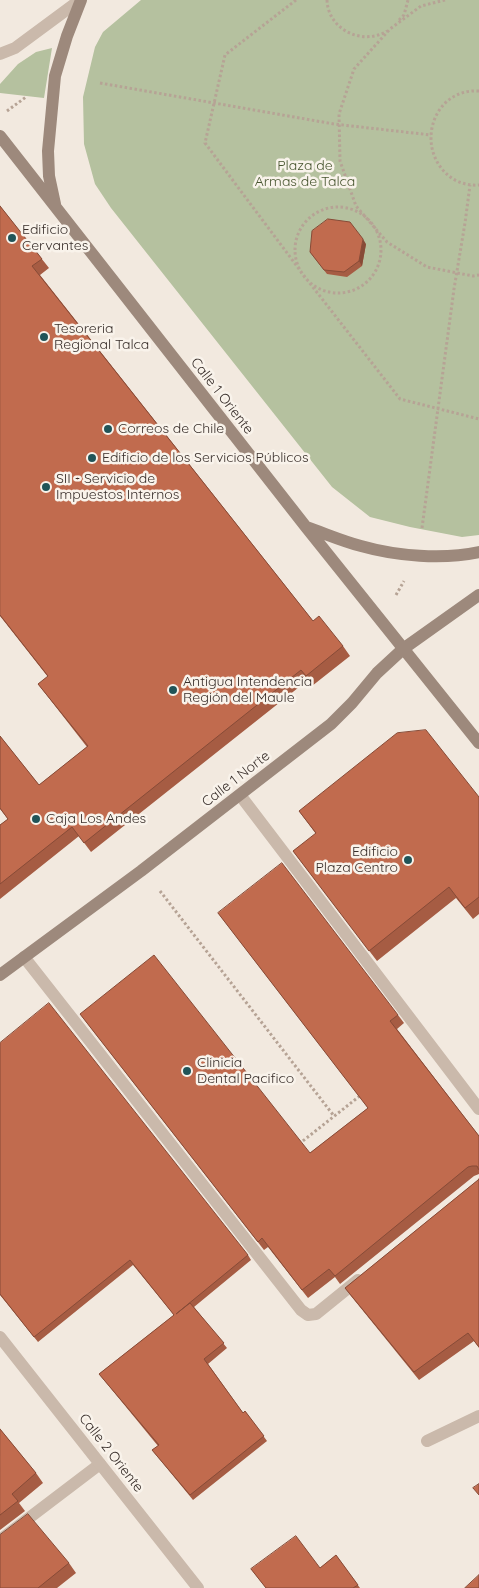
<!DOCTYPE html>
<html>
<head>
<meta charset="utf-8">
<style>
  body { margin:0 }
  canvas { display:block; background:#f2e9df }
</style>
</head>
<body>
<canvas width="479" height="1588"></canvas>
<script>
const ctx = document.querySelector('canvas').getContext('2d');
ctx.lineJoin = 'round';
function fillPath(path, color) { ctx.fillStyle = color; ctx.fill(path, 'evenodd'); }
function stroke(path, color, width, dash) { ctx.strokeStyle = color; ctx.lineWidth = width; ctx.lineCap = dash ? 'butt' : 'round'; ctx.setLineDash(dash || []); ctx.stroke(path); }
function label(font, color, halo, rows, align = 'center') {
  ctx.font = font + ' Quicksand,sans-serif'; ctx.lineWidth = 5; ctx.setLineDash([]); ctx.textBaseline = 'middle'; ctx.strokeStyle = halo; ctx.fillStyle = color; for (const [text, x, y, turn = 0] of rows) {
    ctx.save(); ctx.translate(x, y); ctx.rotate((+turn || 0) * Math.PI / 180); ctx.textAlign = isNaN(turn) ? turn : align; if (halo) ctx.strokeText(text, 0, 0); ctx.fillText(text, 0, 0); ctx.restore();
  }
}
const green = new Path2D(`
  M141,0H479V535L462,537L410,527L370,517L332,487L111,208L95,184L84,144L83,97L95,47L103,32Z
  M52,48L44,98L0,93V84L18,64L36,52Z`);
const path = new Path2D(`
  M296,0L225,55L205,143L305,277L400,399L479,419
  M327,0C328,30 363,46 387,31
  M445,0L421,6L390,29L354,69L339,114L340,161L356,206L387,242L427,267L473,276L479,275
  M399,20L404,15L408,0
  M100,83L334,124L431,135
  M479,91C431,88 413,152 453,179C460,183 470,186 479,185
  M7,111L26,97
  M295 250a43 43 0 1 1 86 0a43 43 0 1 1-86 0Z
  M422,528L454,289L465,223L470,185
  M396,595L404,581
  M160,891L334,1116
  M299,1144L361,1095`);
const service = new Path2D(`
  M240,795L479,1109
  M24,957L301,1310L308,1315L316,1314L358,1280
  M427,1441L479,1416
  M0,1540L100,1464`);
const tertiary = new Path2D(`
  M0,54L15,48L80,0
  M0,1337L198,1588`);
const secondary = new Path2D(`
  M0,136L306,527L479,743
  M55,204L49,176L48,151L55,76L67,36L81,0
  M306,527C324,533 342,541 361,546C396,556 443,560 479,552
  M0,975L141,871L331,724L352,703L377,673L403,649L479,595`);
const wall = new Path2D(`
  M0,206L49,268L40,275L313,621L343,646L350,656L312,686L308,680L91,852L79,836L0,899V825L8,819L0,809V736L39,785L87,747L38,684L48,677L0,616Z
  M366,244L362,266L347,277L327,274L310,252Z
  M479,797V914L473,919L456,898L377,961L293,851L316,834L299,811Z
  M218,913L398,1015L404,1023L397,1029L479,1136V1174L474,1176L340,1284L335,1277L308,1298L268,1247L264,1250L80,1014L310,1153L368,1108Z
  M0,1043L248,1255L251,1260L194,1307L227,1348L208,1364L243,1413L245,1411L267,1441L193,1500L152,1450L158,1446L99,1374L174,1315L133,1265L38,1342L0,1295Z
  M479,1179V1348L474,1341L419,1380L351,1296L345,1288L478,1180Z
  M0,1429L36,1473L43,1483L19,1503L25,1511L0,1530Z
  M336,1555L360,1588H266L251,1569L320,1568Z
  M69,1563L76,1573L57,1588H0Z`);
const shadedWall = new Path2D(`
  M363,239L366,244L362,266L359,261Z`);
const building = new Path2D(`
  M0,206L42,259L32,266L313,621L319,616L343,646L306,676L301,670L84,843L72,827L0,884V825L8,819L0,808V736L39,785L88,746L38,684L48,676L0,615Z
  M328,219L350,222L363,239L359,261L344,272L324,270L310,252L312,231Z
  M426,730L479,797V897L465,908L449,887L369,951L293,851L316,833L299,811L397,733Z
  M282,863L398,1015L390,1021L479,1136V1170L477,1166H472L468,1167L335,1276L329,1269L302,1290L262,1238L258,1242L80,1014L154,955L310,1153L368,1108L218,913Z
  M49,1003L248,1255L176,1314L190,1303L224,1343L204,1359L243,1413L245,1411L264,1436L190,1495L152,1450L159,1445L99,1374L174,1315L130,1260L34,1337L0,1294V1043Z
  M479,1179V1347L468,1333L414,1372L345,1288L478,1180Z
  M0,1429L36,1473L12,1494L18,1501L0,1515Z
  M479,1484V1495L473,1488Z
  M28,1514L69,1563L38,1588H0V1535Z
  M296,1536L320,1568L336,1555L358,1585L353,1588H266L251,1569Z
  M479,1575V1588H465Z`);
const markers = [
  [12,238,5,"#215458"],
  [44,337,5,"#215458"],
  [108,429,5,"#215458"],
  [92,458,5,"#215458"],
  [46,487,5,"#215458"],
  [173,690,5,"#215458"],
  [36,819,5,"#215458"],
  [408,860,5,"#215458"],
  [187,1071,5,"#215458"]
];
const parkNames = [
  ["Plaza de",305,166],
  ["Armas de Talca",305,182]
];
const poiNames = [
  ["Edificio",22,230],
  ["Cervantes",22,246],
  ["Tesoreria",54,329],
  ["Regional Talca",54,345],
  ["Correos de Chile",118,429],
  ["Edificio de los Servicios Públicos",102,458],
  ["SII - Servicio de",56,479],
  ["Impuestos Internos",56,495],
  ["Antigua Intendencia",183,682],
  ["Región del Maule",183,698],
  ["Caja Los Andes",46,819],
  ["Edificio",398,852,"right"],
  ["Plaza Centro",398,868,"right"],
  ["Clinicia",197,1063],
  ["Dental Pacifico",197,1079]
];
const streetNames = [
  ["Calle 1 Oriente",222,396,52],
  ["Calle 1 Norte",236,779,-38],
  ["Calle 2 Oriente",111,1453,52]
];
fillPath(green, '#b5c19f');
stroke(path, '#b6a395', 3, [2.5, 2.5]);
stroke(service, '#cab9ab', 12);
stroke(tertiary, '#cab9ab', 12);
stroke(secondary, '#9d897c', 12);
fillPath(wall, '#a65c43');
fillPath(shadedWall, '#874b37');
fillPath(building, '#c16b4e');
stroke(building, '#874b37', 1);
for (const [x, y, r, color] of markers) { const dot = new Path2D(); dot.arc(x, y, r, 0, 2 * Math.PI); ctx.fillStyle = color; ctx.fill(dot); stroke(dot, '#f9f3eb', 2); }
label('14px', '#47552f', '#f9f3eb', parkNames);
label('14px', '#382e2a', '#f9f3eb', poiNames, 'left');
label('14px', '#382e2a', '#f9f3eb', streetNames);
</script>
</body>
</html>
